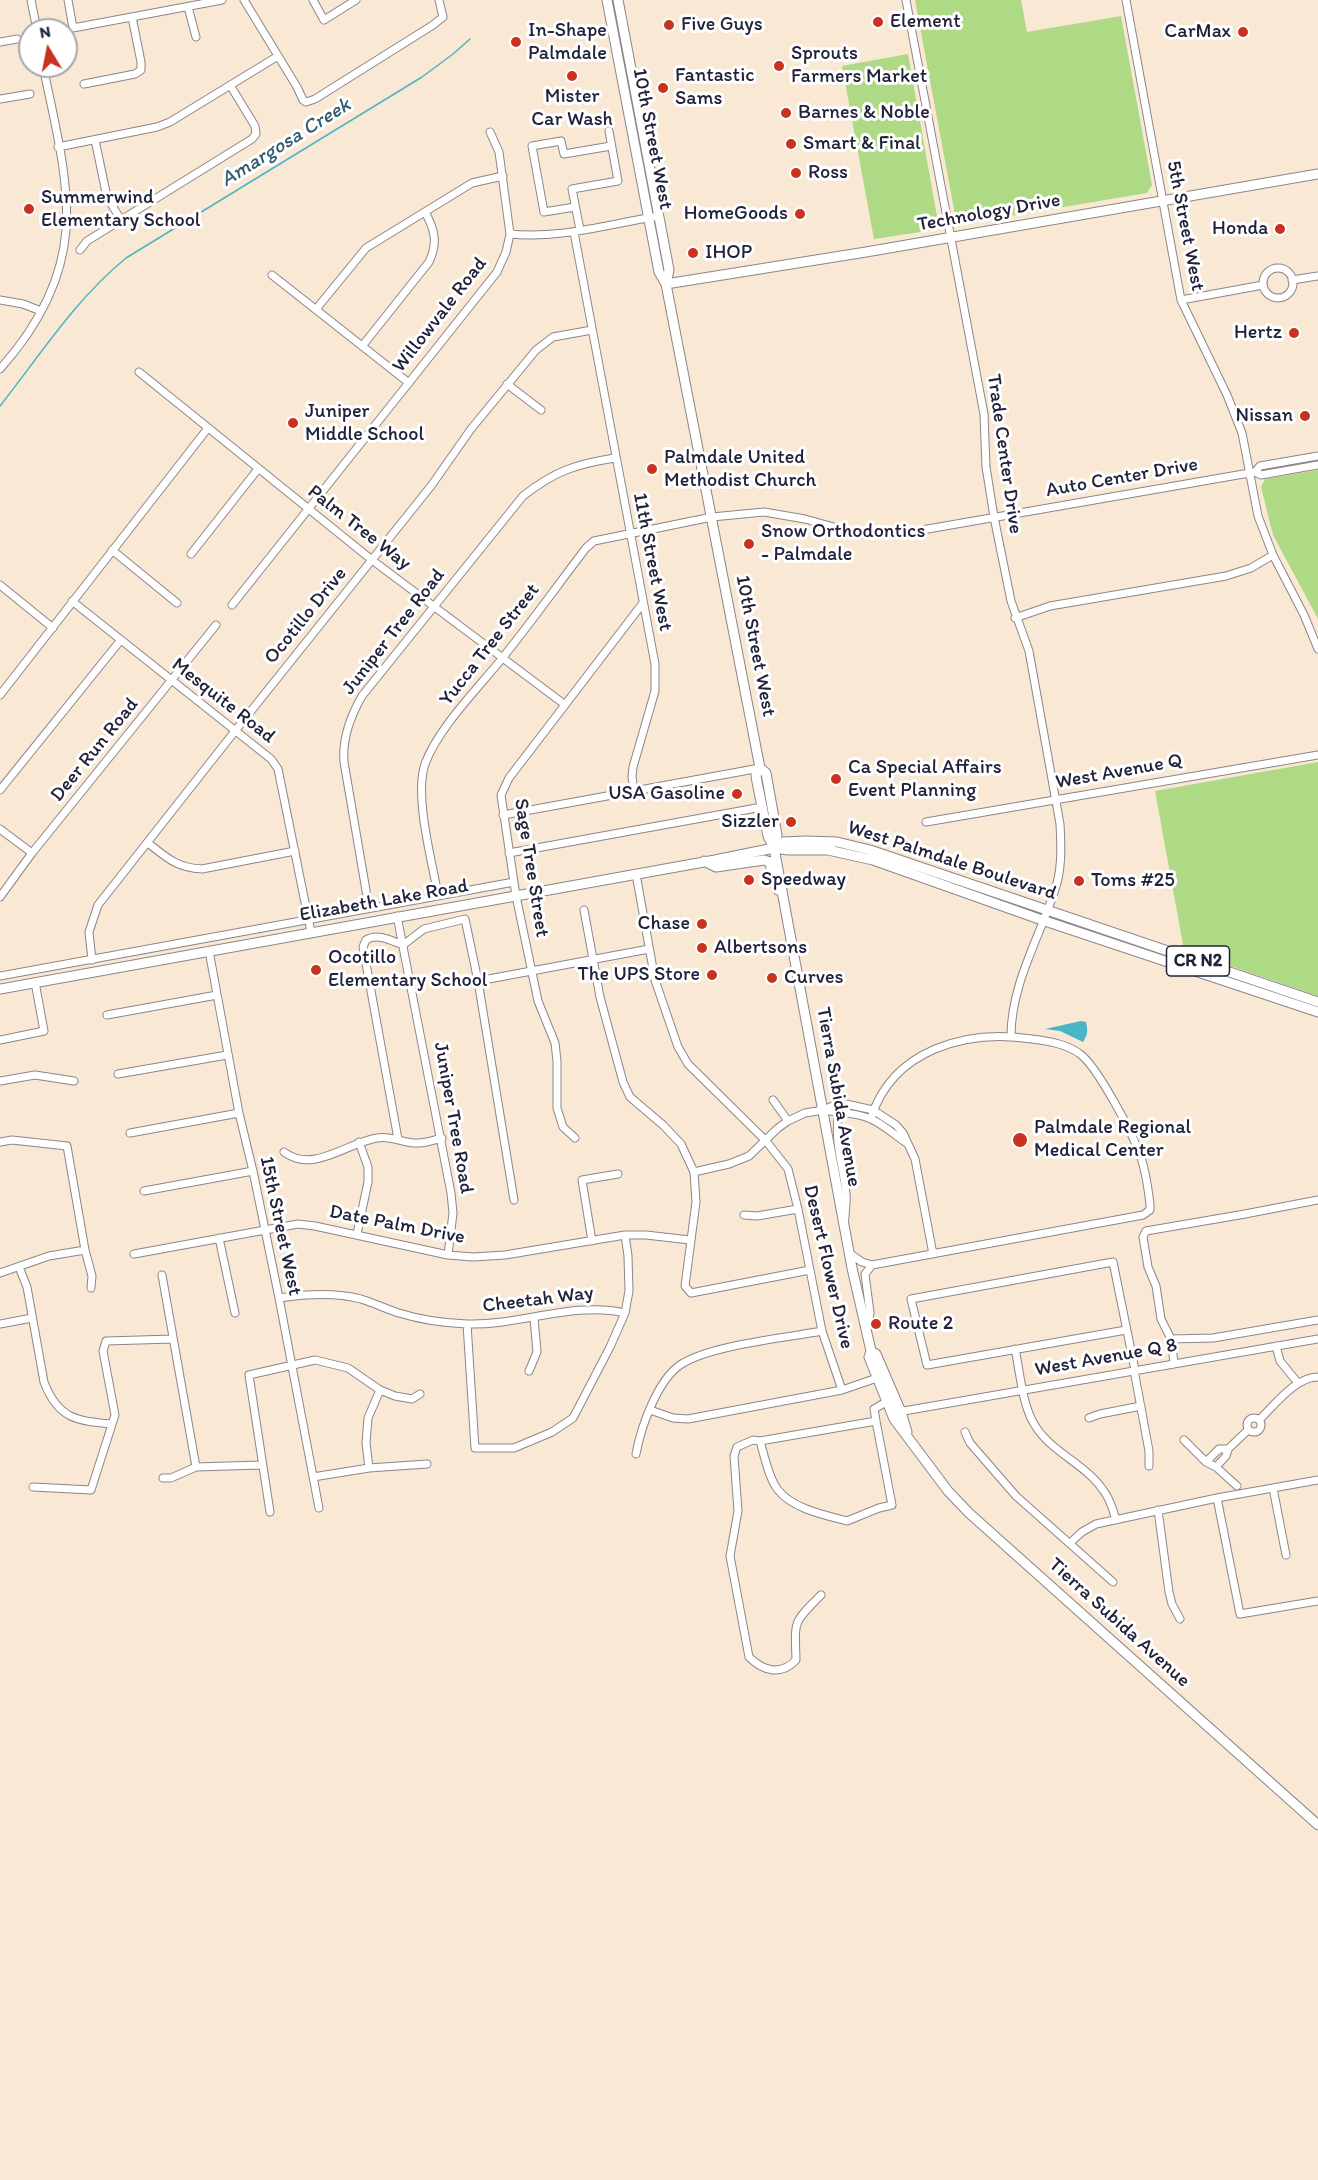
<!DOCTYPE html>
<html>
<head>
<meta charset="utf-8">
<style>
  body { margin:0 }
  #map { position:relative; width:1318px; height:2180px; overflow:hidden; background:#f8e8d4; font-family:Itim,sans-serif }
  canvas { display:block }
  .north { position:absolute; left:18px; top:18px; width:60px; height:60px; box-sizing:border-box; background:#fff; border:2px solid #a7a7b1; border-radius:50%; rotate:350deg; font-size:16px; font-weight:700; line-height:24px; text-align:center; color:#22223b }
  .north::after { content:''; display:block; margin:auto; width:21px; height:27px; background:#c8321e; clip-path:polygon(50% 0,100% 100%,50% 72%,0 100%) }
</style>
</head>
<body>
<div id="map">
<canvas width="1318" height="2180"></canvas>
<div class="north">N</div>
</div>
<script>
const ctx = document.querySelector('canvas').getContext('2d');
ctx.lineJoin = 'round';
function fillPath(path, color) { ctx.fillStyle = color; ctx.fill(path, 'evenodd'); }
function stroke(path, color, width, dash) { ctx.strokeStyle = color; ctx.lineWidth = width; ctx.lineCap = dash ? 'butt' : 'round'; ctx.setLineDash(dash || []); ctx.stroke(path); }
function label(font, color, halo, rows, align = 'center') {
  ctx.font = font + ' Itim,sans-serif'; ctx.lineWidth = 6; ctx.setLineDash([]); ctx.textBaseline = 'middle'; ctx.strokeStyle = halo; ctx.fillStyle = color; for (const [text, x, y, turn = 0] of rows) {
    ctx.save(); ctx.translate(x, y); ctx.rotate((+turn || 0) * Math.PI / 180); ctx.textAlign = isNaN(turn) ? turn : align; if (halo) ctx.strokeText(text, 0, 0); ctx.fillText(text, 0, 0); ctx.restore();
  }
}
const green = new Path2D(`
  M915,0H1021L1027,32L1121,16L1152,185L1147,193L962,224L956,220Z
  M908,54L938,222L934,230L874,239L842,66Z
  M1318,470V619L1273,535L1261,487L1265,479Z
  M1318,762V996L1184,950L1155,791Z`);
const water = new Path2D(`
  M1081,1021L1086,1022C1088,1031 1088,1034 1083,1042L1060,1031L1045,1029Z`);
const stream = new Path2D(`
  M0,406C41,354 75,300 126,258L422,77L453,54L470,39`);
const minor = new Path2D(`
  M31,0L37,30
  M68,0L73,28L222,0
  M244,0L297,87L303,100L306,102L315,99L433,25L443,17L439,0
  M313,0L324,20L356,0
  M906,0L984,414L986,467L994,517L1011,601L1029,651L1060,824C1061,843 1062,864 1057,883C1042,934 1011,982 1011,1036
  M1126,0L1181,300L1227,395L1242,433L1258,516L1273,555L1304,615L1318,649
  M188,7L196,37
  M0,42L17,39
  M84,84L135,74L141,70V62L132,17
  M0,99L30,94
  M95,140L107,197L121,220
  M58,147L157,127L170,122L278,56
  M575,207L544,212L532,146L561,141L564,154L611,146
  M580,230L572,189L618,181L609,131
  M574,232L655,664V691L633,767L632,777L634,791
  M510,234C558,239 605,225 653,217
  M80,250L87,241L252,139L256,134L255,126L230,85
  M1263 283a15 15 0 1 1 30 0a15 15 0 1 1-30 0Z
  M272,275L409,383
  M1292,280L1318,276
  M0,300L23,304L41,311
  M1181,300L1263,285
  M317,308L366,248L472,183L503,176
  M363,345L429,262C438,243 435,230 425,212
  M0,369C34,331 62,283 66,230C70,179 53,116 43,66
  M139,372L372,560L564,704
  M507,384L541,410
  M1255,472L1260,466L1318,456
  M112,550L177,603
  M191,554L258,469
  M0,585L53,628
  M72,601L271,759L278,769L311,932
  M232,605L497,272L506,252L510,234L499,152L490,132
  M1015,618L1050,606L1226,576L1251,568L1273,555
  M0,695L208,428
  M0,790L120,641
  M503,815L760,768
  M926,822L1318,755
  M0,829L32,853
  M148,843C167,858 177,868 202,869L295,851
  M509,853L762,807
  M636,874L655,980L678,1047L688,1064L766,1141L788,1169L798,1209L822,1331L842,1390
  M438,895C432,861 414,796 425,764C437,730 477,689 500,661C530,624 557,586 586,548L594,541L712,517L764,512L805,519L859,534H899L1255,472L1261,475L1318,465
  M0,897L32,853L216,625
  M369,908L344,762C342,738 350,717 362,696L523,496C555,471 576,464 615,458
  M584,910L600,997L623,1082L630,1097L663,1125L681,1144L694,1172L696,1202L685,1286L691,1293L810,1270
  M397,916L451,1193L453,1213L448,1255
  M209,951L239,1113L253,1171L279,1298L319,1508
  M92,960L89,932L98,905L235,731L431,486L471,429L536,350L553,337L592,330
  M0,976L514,882
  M478,981L649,949
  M107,1015L217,995
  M0,1040L44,1031L35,982
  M118,1074L227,1055
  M0,1081L35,1075L74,1081
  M773,1100L788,1121
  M823,1110C839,1113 856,1112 871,1119C885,1125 895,1136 908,1144
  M839,1113C833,1139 844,1168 846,1194C847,1201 845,1210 845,1218
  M130,1133L239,1113
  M575,1138L563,1127L557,1108V1061L555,1043L538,1001L516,896L501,795L509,778L643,603
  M398,1139L363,947L366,940C378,933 390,940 403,945L424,929L465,919L478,981L514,1200
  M0,1142L12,1140L67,1146L85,1250L92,1276L91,1288
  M284,1152C313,1174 346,1143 377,1138C391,1135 405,1144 418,1143C426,1143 434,1140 442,1138
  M694,1172L729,1164L749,1156L778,1128L788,1121L805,1113L823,1110L835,1105L846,1104L873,1110L896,1125L903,1133L915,1159L933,1254
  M144,1191L253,1171
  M1318,1200L1245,1214L1146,1231L1143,1237L1148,1267L1156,1286L1161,1319L1171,1339L1213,1338L1318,1320
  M744,1215L757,1216L798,1209
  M357,1234L368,1182V1167L359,1142
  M219,1238L235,1313
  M592,1241L582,1180L618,1174
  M849,1253L862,1262L872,1265L1143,1215L1150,1210V1204C1148,1188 1146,1171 1140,1155C1133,1134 1097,1066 1080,1054C1067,1044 1048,1041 1032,1039C967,1029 893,1049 871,1118
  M134,1254L298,1224L315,1226L448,1255L473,1257L505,1255L625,1235H646L690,1240
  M19,1267L27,1287L44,1382C58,1419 77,1421 112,1424
  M0,1273L49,1256L85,1250
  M162,1275L196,1467
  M279,1298C306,1294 334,1292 361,1299C374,1303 386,1309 399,1313C421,1320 444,1323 467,1324C519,1326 574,1301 625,1313
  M0,1324L32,1318
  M467,1324L475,1448H514L552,1432L573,1418L610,1347L625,1313L629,1291L628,1256L625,1235
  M867,1328L870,1313L865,1274L872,1265
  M1126,1330L927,1365L911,1299L1113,1262L1135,1370
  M1171,1339L1174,1363
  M1276,1346L1280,1361L1298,1383
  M1015,1349C1020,1372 1022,1402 1033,1422C1048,1451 1085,1463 1103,1490C1110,1498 1113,1510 1116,1520
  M1134,1370L1149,1451V1466
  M529,1371L537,1352L534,1318
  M650,1410L673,1418L688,1419L842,1390L877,1378
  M898,1412L1318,1339
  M1247 1425a7 7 0 1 1 14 0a7 7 0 1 1-14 0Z
  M1089,1418L1100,1414L1141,1406
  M1259,1420C1275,1405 1295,1377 1318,1377
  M876,1421L760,1441C764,1455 769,1479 778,1490C793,1509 825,1515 847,1521L879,1508L892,1505L876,1421L874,1409L886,1402
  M965,1432L970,1443L1016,1496L1113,1582
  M1184,1440L1206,1462L1216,1467L1226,1456L1228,1449L1248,1430
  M760,1441L753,1440L737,1447L734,1456L738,1511L730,1556L749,1657C763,1671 781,1676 796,1660C795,1620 792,1624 821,1595
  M636,1454C641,1427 657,1381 680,1365C709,1345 786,1338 822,1331
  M1206,1462L1219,1449H1228
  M1216,1467L1237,1486
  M369,1468L366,1443L368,1418L380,1390
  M313,1477L369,1468L427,1464
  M163,1478H171L196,1467L261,1465
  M33,1487L91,1490L115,1415L103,1351L106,1341L173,1339
  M1273,1488L1286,1555
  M1217,1498L1240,1614L1318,1601
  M1158,1510L1169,1592L1172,1604L1180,1619
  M270,1512L249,1375L315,1360L348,1368L380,1390L395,1396L412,1399L420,1394
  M1070,1543L1082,1532L1096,1524L1217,1498L1318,1480`);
const major = new Path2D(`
  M607,0L659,272L666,284
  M618,0L669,270L666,284L760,768L766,773L777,835L774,848
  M666,284L866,252L1318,174
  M760,768L756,775L757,782L768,836L774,848L782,891L852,1268L871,1351L869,1357L894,1419L948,1491L969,1513L1318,1825
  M774,848L788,850H828L873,860L1042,920L1318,1012
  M704,861L716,867L764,860L770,862L773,880L778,890
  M0,989L715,860L774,848L783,842L806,841L837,842L870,850L1318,1002
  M871,1351L876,1354L901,1412L907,1432`);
const markers = [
  [878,22,6,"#c8321e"],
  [669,25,6,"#c8321e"],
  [1243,32,6,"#c8321e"],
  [516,42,6,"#c8321e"],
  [779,66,6,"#c8321e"],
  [572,76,6,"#c8321e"],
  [663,88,6,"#c8321e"],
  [786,113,6,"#c8321e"],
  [791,144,6,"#c8321e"],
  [796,173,6,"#c8321e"],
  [29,209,6,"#c8321e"],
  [800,214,6,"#c8321e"],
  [1280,229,6,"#c8321e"],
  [693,253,6,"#c8321e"],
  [1294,333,6,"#c8321e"],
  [1305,416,6,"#c8321e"],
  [293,423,6,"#c8321e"],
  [652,469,6,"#c8321e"],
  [749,544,6,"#c8321e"],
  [836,779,6,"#c8321e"],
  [737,794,6,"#c8321e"],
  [791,822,6,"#c8321e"],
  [749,880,6,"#c8321e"],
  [1079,881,6,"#c8321e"],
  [702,924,6,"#c8321e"],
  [702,948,6,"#c8321e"],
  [316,970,6,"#c8321e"],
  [712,975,6,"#c8321e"],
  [772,978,6,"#c8321e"],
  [1020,1140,8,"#c8321e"],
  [876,1324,6,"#c8321e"]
];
const shields = [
  [1198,961,63]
];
const shieldNames = [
  ["CR N2",1198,961]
];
const poiNames = [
  ["Element",890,22],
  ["Five Guys",681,25],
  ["In-Shape",528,31],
  ["Palmdale",528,54],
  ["CarMax",1231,32,"right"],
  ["Sprouts",791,54],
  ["Farmers Market",791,77],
  ["Fantastic",675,76],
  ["Sams",675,99],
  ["Mister",572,97,"center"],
  ["Car Wash",572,120,"center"],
  ["Barnes & Noble",798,113],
  ["Smart & Final",803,144],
  ["Ross",808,173],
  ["Summerwind",41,198],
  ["Elementary School",41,221],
  ["HomeGoods",788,214,"right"],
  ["Honda",1268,229,"right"],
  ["IHOP",705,253],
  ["Hertz",1282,333,"right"],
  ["Juniper",305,412],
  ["Middle School",305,435],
  ["Nissan",1293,416,"right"],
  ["Palmdale United",664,458],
  ["Methodist Church",664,481],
  ["Snow Orthodontics",761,532],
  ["- Palmdale",761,555],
  ["Ca Special Affairs",848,768],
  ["Event Planning",848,791],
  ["USA Gasoline",725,794,"right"],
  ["Sizzler",779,822,"right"],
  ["Speedway",761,880],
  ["Toms #25",1091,881],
  ["Chase",690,924,"right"],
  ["Albertsons",714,948],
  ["Ocotillo",328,958],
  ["Elementary School",328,981],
  ["The UPS Store",700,975,"right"],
  ["Curves",784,978],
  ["Palmdale Regional",1034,1128],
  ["Medical Center",1034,1151],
  ["Route 2",888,1324]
];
const streetNames = [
  ["10th Street West",652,139,79],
  ["Technology Drive",989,213,-10],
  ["5th Street West",1185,226,79],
  ["Willowvale Road",440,315,-52],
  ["Trade Center Drive",1004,454,82],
  ["Auto Center Drive",1122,478,-10],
  ["Palm Tree Way",359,528,38],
  ["11th Street West",652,562,79],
  ["Ocotillo Drive",306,616,-51],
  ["Juniper Tree Road",394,632,-52],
  ["Yucca Tree Street",490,645,-52],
  ["10th Street West",755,646,79],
  ["Mesquite Road",223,701,38],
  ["Deer Run Road",95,750,-51],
  ["West Avenue Q",1119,772,-10],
  ["West Palmdale Boulevard",952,861,18],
  ["Sage Tree Street",531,868,81],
  ["Elizabeth Lake Road",384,901,-10],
  ["Tierra Subida Avenue",838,1097,80],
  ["Juniper Tree Road",453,1118,80],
  ["Date Palm Drive",397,1225,11],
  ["15th Street West",280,1226,78],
  ["Desert Flower Drive",828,1267,77],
  ["Cheetah Way",538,1300,-7],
  ["West Avenue Q 8",1106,1358,-10],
  ["Tierra Subida Avenue",1119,1623,42]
];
const waterNames = [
  ["Amargosa Creek",286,143,-32]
];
fillPath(green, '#afda85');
fillPath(water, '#4ab6c5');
stroke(stream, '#4ab6c5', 1.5);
stroke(minor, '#8d8588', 9);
stroke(major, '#8d8588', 11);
stroke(minor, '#fff', 7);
stroke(major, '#fff', 9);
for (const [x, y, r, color] of markers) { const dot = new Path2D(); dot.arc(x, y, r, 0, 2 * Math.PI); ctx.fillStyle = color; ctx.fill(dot); stroke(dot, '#fff', 2); }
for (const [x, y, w] of shields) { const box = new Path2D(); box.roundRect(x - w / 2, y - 15, w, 30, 4.5); ctx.fillStyle = '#fff'; ctx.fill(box); stroke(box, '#22223b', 1.5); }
label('bold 18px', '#22223b', null, shieldNames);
label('20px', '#22223b', '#fff', poiNames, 'left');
label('20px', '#22223b', '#fff', streetNames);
label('italic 21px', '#325d72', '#fff', waterNames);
</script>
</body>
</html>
